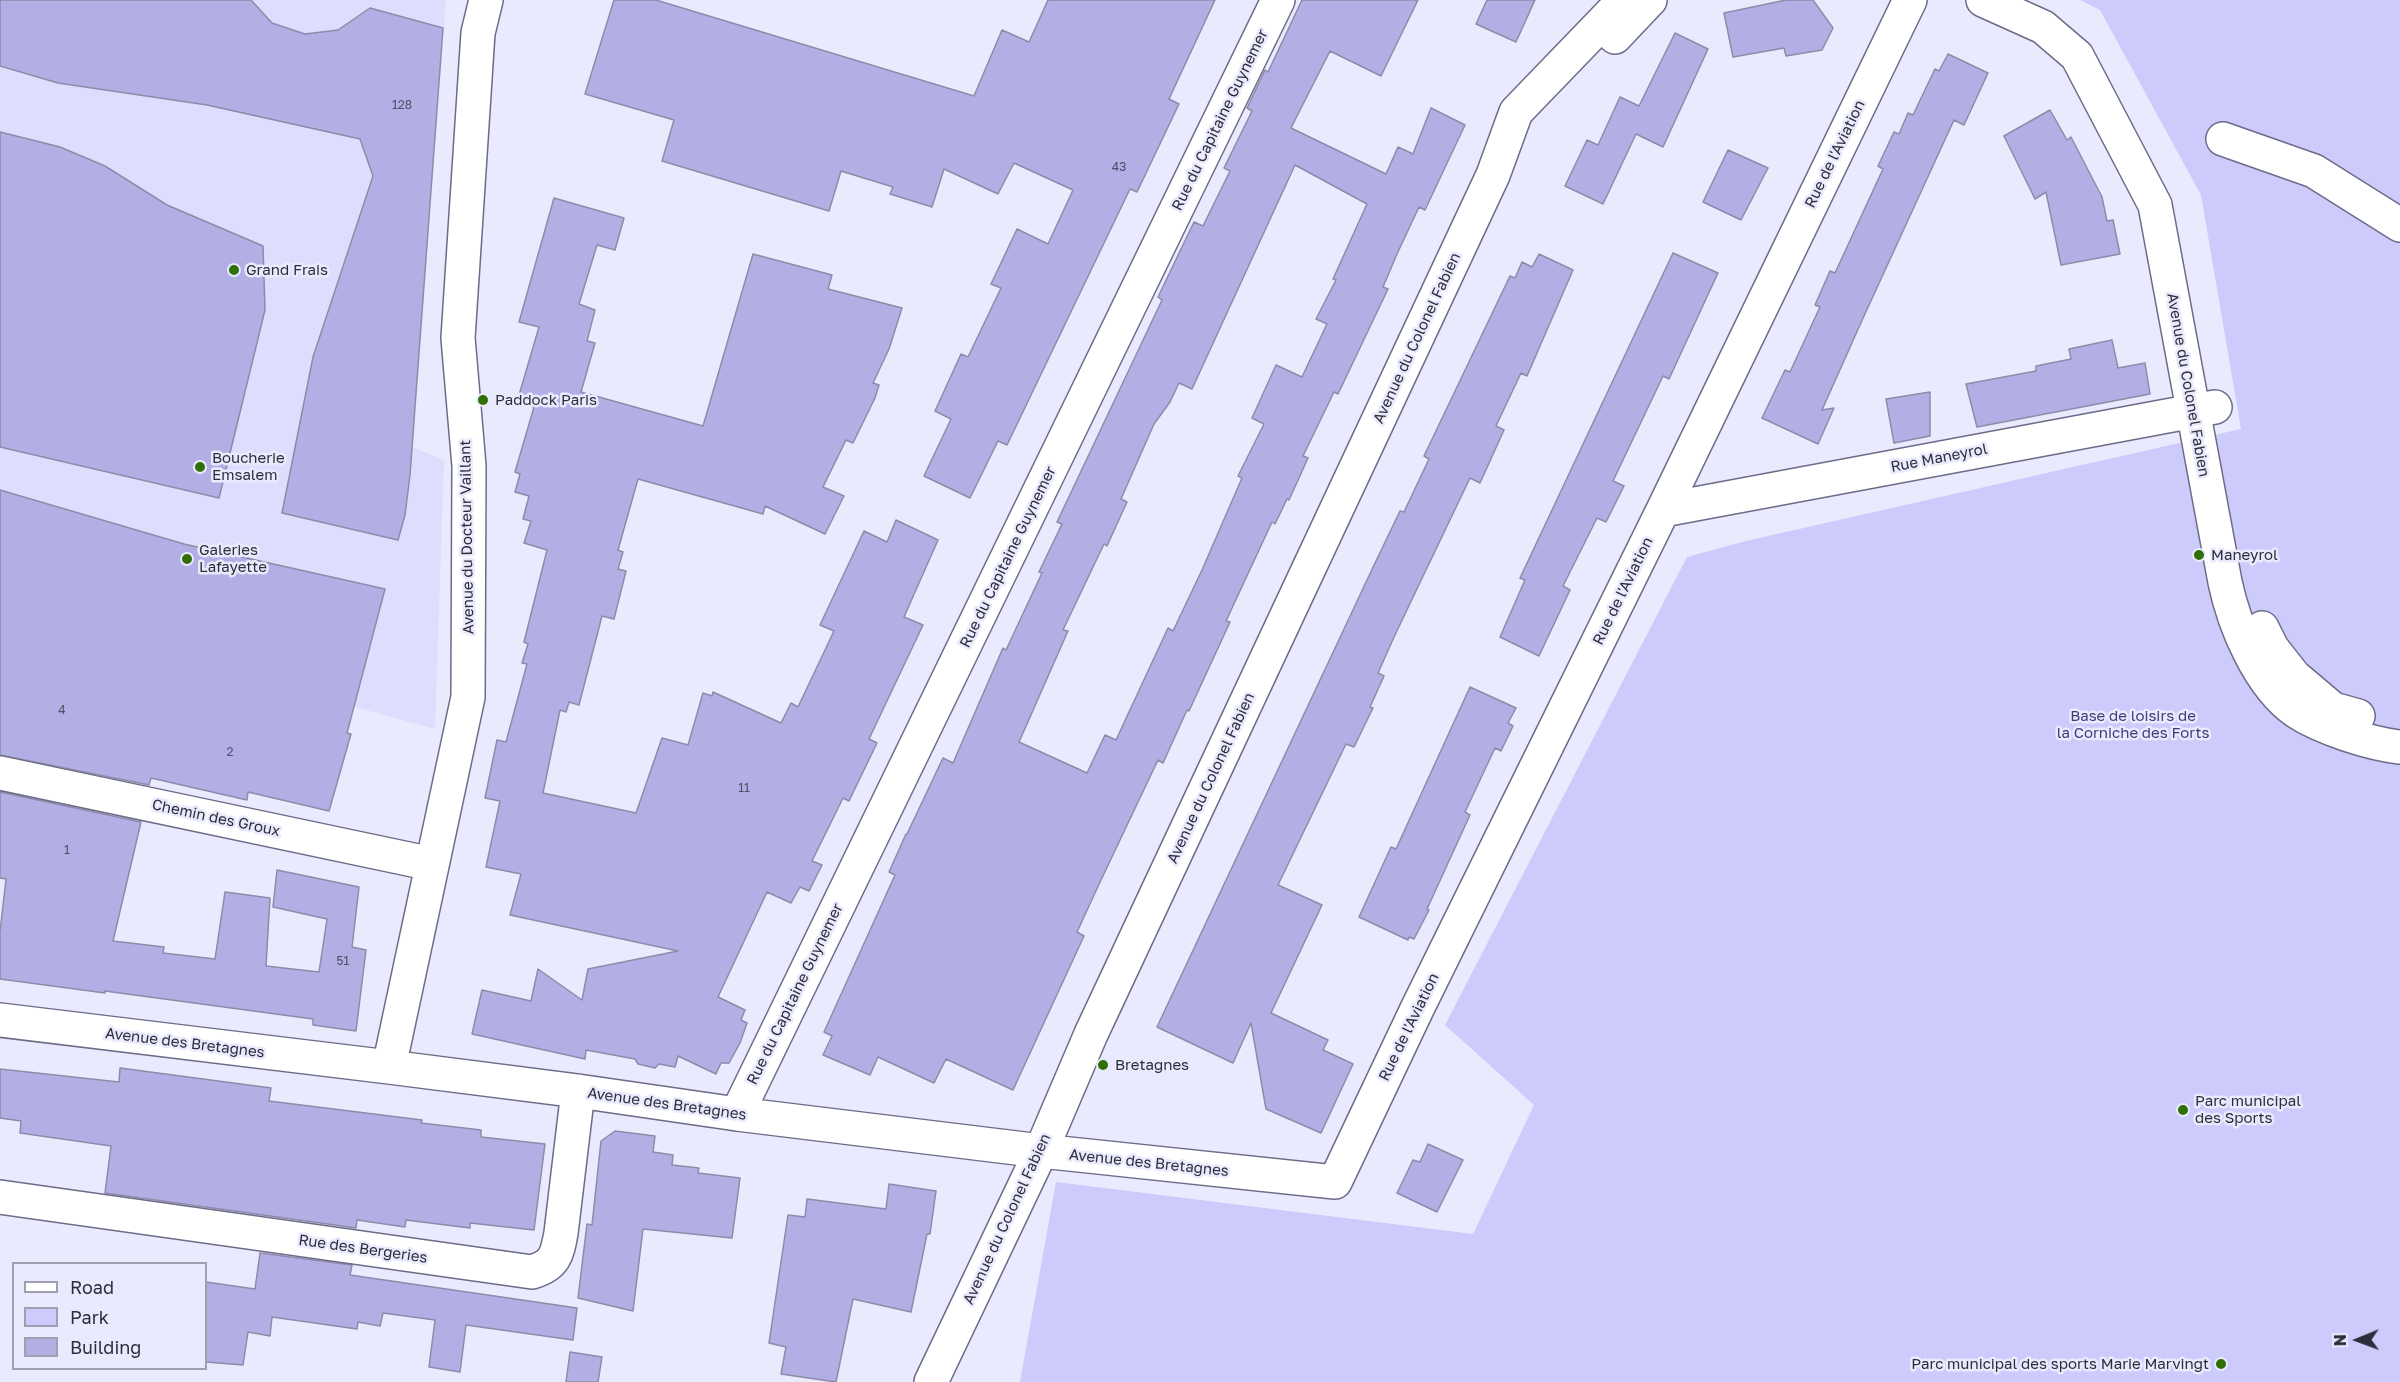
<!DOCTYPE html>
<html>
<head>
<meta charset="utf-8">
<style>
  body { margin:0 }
  #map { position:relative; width:2400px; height:1382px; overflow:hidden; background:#eaeafe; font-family:"Golos Text",sans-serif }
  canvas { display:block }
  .legend { position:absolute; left:12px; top:1262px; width:195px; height:108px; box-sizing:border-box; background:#eaeafe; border:2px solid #9f9fb0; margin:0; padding:8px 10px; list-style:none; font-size:18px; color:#2e2e3a }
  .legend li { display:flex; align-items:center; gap:12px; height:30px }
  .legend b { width:30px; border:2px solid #9f9fb0 }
  .north { position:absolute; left:2328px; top:1310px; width:60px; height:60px; -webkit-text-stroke:4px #eaeafe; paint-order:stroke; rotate:269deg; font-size:16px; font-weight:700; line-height:24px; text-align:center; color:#2e2e3a }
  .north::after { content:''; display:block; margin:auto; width:21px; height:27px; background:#2e2e3a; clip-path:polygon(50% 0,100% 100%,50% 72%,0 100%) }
</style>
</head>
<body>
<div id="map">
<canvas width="2400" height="1382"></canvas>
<ul class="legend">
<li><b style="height:8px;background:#fff"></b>Road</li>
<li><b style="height:16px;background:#cdcafc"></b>Park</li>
<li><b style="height:16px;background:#b2afe5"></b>Building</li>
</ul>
<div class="north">N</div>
</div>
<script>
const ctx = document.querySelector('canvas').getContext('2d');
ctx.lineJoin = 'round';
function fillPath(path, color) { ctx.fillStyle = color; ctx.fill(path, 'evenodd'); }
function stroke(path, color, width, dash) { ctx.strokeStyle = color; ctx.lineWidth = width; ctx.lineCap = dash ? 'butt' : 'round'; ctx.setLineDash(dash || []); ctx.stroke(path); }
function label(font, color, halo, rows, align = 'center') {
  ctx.font = font + ' "Golos Text",sans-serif'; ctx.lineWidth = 5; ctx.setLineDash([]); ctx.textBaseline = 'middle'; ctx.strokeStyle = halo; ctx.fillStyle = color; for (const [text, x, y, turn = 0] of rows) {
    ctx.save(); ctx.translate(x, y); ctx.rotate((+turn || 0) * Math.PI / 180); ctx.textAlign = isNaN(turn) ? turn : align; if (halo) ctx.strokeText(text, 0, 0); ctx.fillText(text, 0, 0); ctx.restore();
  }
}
const built = new Path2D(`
  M0,0H446L412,447L444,460L435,729L0,610Z`);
const green = new Path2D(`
  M2080,0H2400V1382H1020L1056,1182L1473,1234L1534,1105L1445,1025L1687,557L1746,541L2241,429L2201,195L2100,10Z`);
const building = new Path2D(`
  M0,0H251L272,23L305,34L338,30L370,8L443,28L410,475L405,515L398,540L282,513L313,357L373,176L360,139L207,105L58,83L0,66Z
  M614,0H656L974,96L1002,30L1029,42L1048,0H1215L1169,99L1179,104L1137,192L1130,189L1007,445L998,441L970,498L924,476L951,419L935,411L961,354L968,357L1001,288L991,284L1017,229L1048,244L1073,190L1014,163L998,194L944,169L932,207L890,194L893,187L841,171L829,211L662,161L674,120L585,94Z
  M1302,0H1418L1381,76L1330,51L1291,128L1386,174L1398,147L1413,154L1431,108L1465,125L1425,210L1419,207L1397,254L1383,287L1388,289L1338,394L1334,392L1303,456L1308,458L1289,500L1287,499L1275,524L1272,522L1226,621L1230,622L1189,711L1187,710L1163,763L1158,760L1101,880L1077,932L1084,936L1013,1090L946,1059L934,1083L878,1057L870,1075L823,1055L832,1036L824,1032L895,875L889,872L906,834H907L943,758L953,763L1003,648L1006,650L1042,573L1039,572L1062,524L1057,522L1162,300L1158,297L1194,222L1203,226L1230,171L1224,168L1252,111L1247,108L1265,70L1268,72ZM1295,165L1367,204L1333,279L1336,280L1316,319L1327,324L1302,377L1276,365L1252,418L1264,424L1238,476L1242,478L1202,570L1173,631L1168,628L1116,740L1105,735L1087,773L1019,742L1068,631L1063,630L1104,544L1107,546L1127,502L1121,499L1154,424L1170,402L1179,383L1192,389Z
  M1487,0H1535L1516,42L1476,24Z
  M1786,0H1813L1833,28L1822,50L1786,56L1784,48L1733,57L1724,13Z
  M1675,33L1708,49L1663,147L1636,134L1603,204L1565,186L1587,140L1598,145L1620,97L1639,106Z
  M1948,54L1988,73L1964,125L1954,120L1864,316L1822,410L1834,408L1818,444L1762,418L1785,370L1790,372L1820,307L1815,305L1830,271L1835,273L1883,169L1878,166L1894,132L1899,134L1908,113L1913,115L1935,69L1939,71Z
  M2050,110L2067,140L2071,137L2102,197L2107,221L2113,220L2120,254L2061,265L2046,192L2035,199L2004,136Z
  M0,132L60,147L105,166L167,205L263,246L265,310L219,498L0,447Z
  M1728,150L1768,168L1741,220L1703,202Z
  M554,198L624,218L615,250L597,245L579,304L595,310L587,341L595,343L581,392L703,426L753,254L832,275L828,289L902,308L889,349L873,383L879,385L875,398L853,443L846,440L823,487L844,496L825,534L765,506L763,514L638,479L618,550L623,552L618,569L626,571L614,619L602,616L579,705L569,702L566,712L560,710L543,793L636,813L662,738L688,745L703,693L712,696L713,692L781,723L791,703L798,707L834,631L820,625L864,531L887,542L896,520L938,540L904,617L923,625L869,739L877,743L849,801L843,798L812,861L822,865L809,891L800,887L791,903L767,892L718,997L745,1010L741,1020L747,1023L740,1043L729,1063H721L716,1074L678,1056L675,1067L659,1064L655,1068L638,1064L635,1059L586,1050L585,1059L472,1034L482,990L531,1001L538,969L582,1000L588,969L678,951L510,915L521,874L486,867L500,801L485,798L497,740L506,742L527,664L522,663L528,644L524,642L547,550L524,543L531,521L523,519L529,496L515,492L520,474L515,472L534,407L517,402L539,327L519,322Z
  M1673,253L1718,273L1669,379L1663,376L1613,481L1624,486L1606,522L1597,518L1563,586L1570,590L1539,656L1500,637L1525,580L1520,578Z
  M1539,254L1573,270L1527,376L1521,373L1496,426L1504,430L1480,483L1470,478L1394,637L1378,673L1384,676L1370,707L1373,708L1354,747L1346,744L1278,885L1322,905L1271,1013L1328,1040L1323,1050L1353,1064L1321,1133L1266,1109L1251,1023L1233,1063L1157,1027L1375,563L1400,511L1404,512L1429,459L1424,456L1510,276L1515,278L1522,262L1532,267Z
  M2112,340L2118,368L2145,363L2150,394L1977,427L1966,384L2036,371V366L2071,359L2069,349Z
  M1930,392V436L1894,443L1886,399Z
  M0,490L184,544L385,589L347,733L351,734L329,811L248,792L247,800L151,778L149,785L0,755Z
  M1470,687L1516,708L1508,723L1513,726L1501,751L1495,748L1465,812L1470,815L1427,909L1429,910L1414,939L1409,937L1408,940L1359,917L1391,847L1396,849Z
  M0,792L141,822L113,941L164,947L163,953L215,959L225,892L270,898L266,966L319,972L327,919L273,907L277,870L359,887L352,947L366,950L356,1031L313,1025V1019L105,991V993L0,979V932L6,879L0,878Z
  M120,1068L271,1088L269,1101L422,1120L421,1123L481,1130V1137L545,1144L534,1230L470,1223V1228L406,1220L405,1227L357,1220L356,1228L105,1193L111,1146L20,1133L21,1121L0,1118V1069L119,1082Z
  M615,1131L655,1136L653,1152L673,1155L672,1165L699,1168L698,1173L740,1178L732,1238L643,1229L633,1311L578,1298L587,1224L592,1225L601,1141Z
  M1428,1144L1463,1160L1437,1212L1397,1193L1413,1160L1420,1162Z
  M889,1184L936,1191L930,1234H927L911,1312L853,1299L836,1382L781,1374L786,1347L769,1343L788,1215L805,1217L807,1199L886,1209Z
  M260,1253L352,1265L350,1275L577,1308L573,1340L466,1325L460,1372L429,1367L435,1320L383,1313L380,1326L358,1322L357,1329L272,1317L270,1336L248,1332L243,1365L206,1362V1282L255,1289Z
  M570,1352L602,1357L598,1382H566Z`);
const minor = new Path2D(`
  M1983,0L2043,27L2077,56L2155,205L2225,582C2234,625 2259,686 2297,712C2321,728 2371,744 2400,747
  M1615,37L1650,0
  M2223,139L2314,171L2400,225
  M1663,510L2215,407
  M2262,628L2272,648L2294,676L2333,709L2358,716
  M0,773L432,864
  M0,1020L389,1067L578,1091L737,1114L1041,1151L1335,1182L1417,1009L1663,510L1910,0
  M389,1067L468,697L469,466L458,338L478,33L486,0
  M737,1114L1278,0
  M0,1197L532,1272C555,1265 557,1255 561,1233L578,1091
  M931,1382L1041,1151L1091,1034L1493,175L1516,112L1624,0`);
const markers = [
  [234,270,6,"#2f6f05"],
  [483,400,6,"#2f6f05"],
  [200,467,6,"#2f6f05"],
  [2199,555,6,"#2f6f05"],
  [187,559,6,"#2f6f05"],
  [1103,1065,6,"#2f6f05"],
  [2183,1110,6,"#2f6f05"],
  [2221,1364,6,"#2f6f05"]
];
const numberNames = [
  ["128",402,105],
  ["43",1119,167],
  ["4",62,710],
  ["2",230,752],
  ["11",744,788],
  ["1",67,850],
  ["51",343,961]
];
const streetNames = [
  ["Rue du Capitaine Guynemer",1220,120,-64],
  ["Rue de l'Aviation",1835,154,-64],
  ["Avenue du Colonel Fabien",1417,338,-65],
  ["Avenue du Colonel Fabien",2188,385,80],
  ["Rue Maneyrol",1939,458,-11],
  ["Avenue du Docteur Vaillant",467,537,-91],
  ["Rue du Capitaine Guynemer",1008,557,-64],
  ["Rue de l'Aviation",1623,591,-64],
  ["Avenue du Colonel Fabien",1211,778,-65],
  ["Chemin des Groux",216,818,12],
  ["Rue du Capitaine Guynemer",795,994,-64],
  ["Rue de l'Aviation",1409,1027,-64],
  ["Avenue des Bretagnes",185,1043,7],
  ["Avenue des Bretagnes",667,1104,8],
  ["Avenue des Bretagnes",1149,1163,6],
  ["Avenue du Colonel Fabien",1007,1219,-65],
  ["Rue des Bergeries",363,1249,8]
];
const poiNames = [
  ["Grand Frais",246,270],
  ["Paddock Paris",495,400],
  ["Boucherie",212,458],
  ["Emsalem",212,475],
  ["Galeries",199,550],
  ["Lafayette",199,567],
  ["Maneyrol",2211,555],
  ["Bretagnes",1115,1065],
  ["Parc municipal",2195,1101],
  ["des Sports",2195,1118],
  ["Parc municipal des sports Marie Marvingt",2209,1364,"right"]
];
const parkNames = [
  ["Base de loisirs de",2133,716],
  ["la Corniche des Forts",2133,733]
];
fillPath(built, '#deddfd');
fillPath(green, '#cdcafc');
fillPath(building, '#b2afe5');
stroke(building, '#8d8ba9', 1.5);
stroke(minor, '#6d6b88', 36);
stroke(minor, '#fff', 33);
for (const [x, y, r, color] of markers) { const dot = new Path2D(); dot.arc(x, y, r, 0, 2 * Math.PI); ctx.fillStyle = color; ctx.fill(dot); stroke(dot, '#eaeafe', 2); }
label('12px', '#4f4e65', null, numberNames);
label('15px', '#2e2e3a', '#eaeafe', streetNames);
label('15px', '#2e2e3a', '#eaeafe', poiNames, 'left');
label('15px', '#43397b', '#eaeafe', parkNames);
</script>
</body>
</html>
